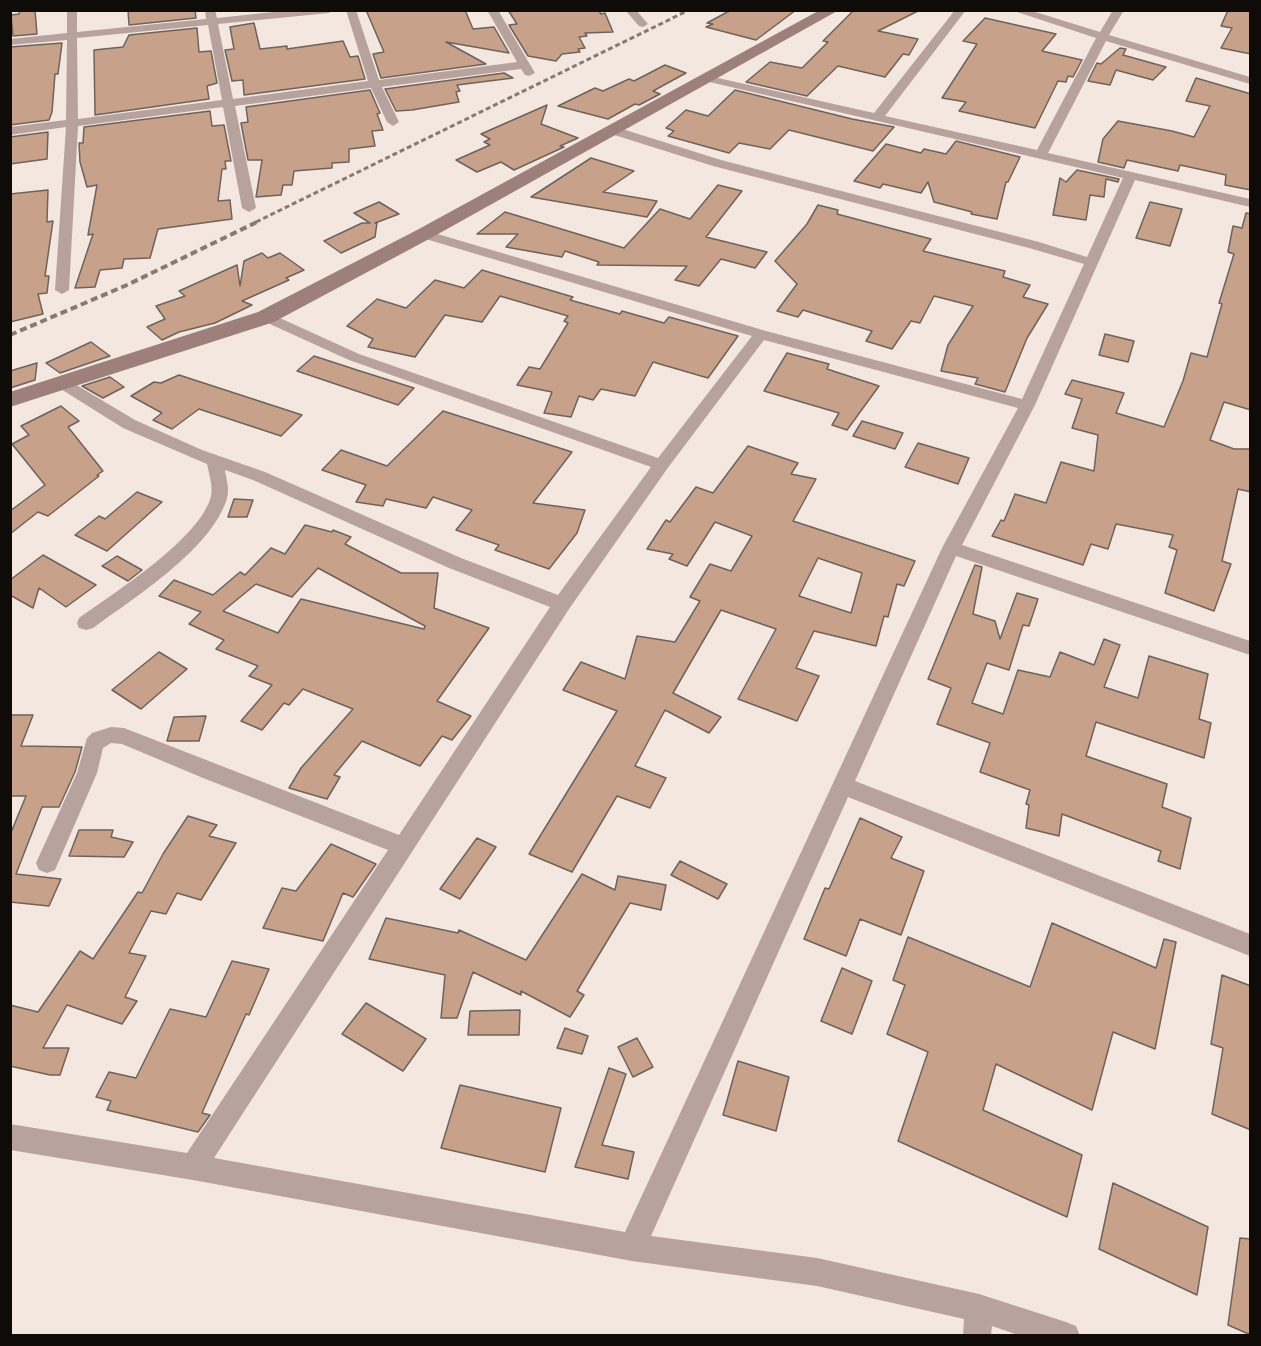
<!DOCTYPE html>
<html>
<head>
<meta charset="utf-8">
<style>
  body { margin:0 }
  #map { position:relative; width:1261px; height:1346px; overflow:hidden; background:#f4e7df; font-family:"Roboto Condensed",sans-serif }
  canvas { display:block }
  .frame { position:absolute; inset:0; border:12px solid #0f0b09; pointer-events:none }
</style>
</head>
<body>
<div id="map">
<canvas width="1261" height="1346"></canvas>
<div class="frame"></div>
</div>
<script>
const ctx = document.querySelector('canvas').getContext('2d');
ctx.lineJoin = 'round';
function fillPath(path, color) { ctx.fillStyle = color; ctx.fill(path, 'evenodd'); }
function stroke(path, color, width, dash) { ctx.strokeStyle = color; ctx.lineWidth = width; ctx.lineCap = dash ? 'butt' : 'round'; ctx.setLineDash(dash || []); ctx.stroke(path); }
const building = new Path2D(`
  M20,10H35L37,34L13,36L11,15L19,14Z
  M128,10H195L196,18L129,25Z
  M366,10H465L473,29L494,27L509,53L446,42L486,64L381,78L373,54L384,52Z
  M508,10H598L601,14L605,13L613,32L585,33L587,36L579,37L585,48L578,49L580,52L562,54L556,61L528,56L509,25L517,24Z
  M731,10H796L756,40L706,27L713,24L707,23Z
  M854,10H920L878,31L918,39L909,55L903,54L885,77L838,66L807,96L746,82L770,62L802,68L828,42L823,41Z
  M1228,10H1251V54L1221,48L1232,28L1221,26Z
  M985,18L1056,34L1042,51L1082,60L1073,77L1068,76L1066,82L1058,81L1035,128L959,111L966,102L942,98L977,44L963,41Z
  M254,23L260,49L287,46V49L343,41L350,57L358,56L365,79L244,95L243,80L232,81L225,50L234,49L230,27Z
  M197,28L199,52L211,51L217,83L207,86L209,99L95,115L94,50L123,47L129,35Z
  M62,43L58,74H55L52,112L49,120L10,125V47Z
  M1120,48L1126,49L1123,55L1166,67L1153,80L1116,70L1110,85L1088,81L1097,63L1101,64Z
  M665,65L686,73L653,91L660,94L639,105L635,104L608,119L558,106L595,88L603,91L629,79L634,81Z
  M504,73L513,78L457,85L460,91L456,92L459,102L412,110L396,111L385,89Z
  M1196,78L1251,94V190L1225,185L1226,175L1180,165L1178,171L1127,160L1124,168L1098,162L1103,139L1118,121L1172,131L1194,137L1210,106L1186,101Z
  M370,90L380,113L377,114L383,130L372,131L375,146L349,149V162L332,163V168L294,171L292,185H283L281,195L256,197L262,160H248L241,123L248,122L246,107Z
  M735,90L852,119L894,127L873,151L789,130L770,149L739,143L729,153L668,136L674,131L666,128L686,110L708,116Z
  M547,105L541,124L578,138L560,146L564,147L514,170L501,162L477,172L456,160L490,145L484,142L490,139L481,134Z
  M210,111L212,126L224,125L231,161H225L226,169H222L218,201L230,200L232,219L158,229L150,258L124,259L122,268L100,270L95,287L75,288L93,234L88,235L97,185L87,187L80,162L79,143H83L84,127Z
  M48,132L47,159L10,164V137Z
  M956,141L1020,157L1008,182H1006L997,219L971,214L972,212L934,202L928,182L921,193L883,184L880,188L854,181L886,144L921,153L924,149L946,154Z
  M591,158L634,171L603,192L657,201L647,217L531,197Z
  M1077,170L1119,179L1118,182L1106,179L1104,197L1090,195L1086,220L1053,215L1060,178L1066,182Z
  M718,185L742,191L706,237L767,252L755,268L721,259L699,286L675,280L687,266L597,265L599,262L565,251L562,257L506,247L518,234H477L505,212L624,248L660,209L690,219Z
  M48,190L47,222L53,221L45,276H49L47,293L38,294L43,314L10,322V194Z
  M379,202L399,214L375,223H377L375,237L341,253L324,241L362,223H370L354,213Z
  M1150,202L1182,209L1170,246L1136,238Z
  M818,205L838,210L837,214L931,239L923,251L1005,271L1003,277L1030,285L1023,297L1048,304L1027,338L1005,392L975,384L978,378L941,371L948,345L973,306L934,296L920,323L911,321L892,349L866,341L872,331L803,310L798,317L777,311L797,284L775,261L807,224Z
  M1246,213L1251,214V410L1224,402L1210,440L1234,449H1251V492L1238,489L1222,561L1231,564L1214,611L1165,593L1177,550L1169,547L1173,535L1116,524L1108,549L1091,544L1083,565L992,536L1001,520L1004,521L1015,494L1046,503L1061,462L1094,471L1098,435L1072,428L1082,399L1065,394L1072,380L1124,393L1116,413L1164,427L1183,381L1191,353L1207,357L1222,304L1219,303L1234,254L1228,252L1233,226L1242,228Z
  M262,253L268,258L280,253L304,270L286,278L289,280L242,301L252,305L215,323L179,332L162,340L147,327L165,319L156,306L185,296L179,291L237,265L240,286L244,261Z
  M482,270L573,297L570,300L620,314L622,311L664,323L669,317L738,336L708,378L653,362L635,396L601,389L593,400L579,396L571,417L544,413L552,392L517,385L529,367L540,369L568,323L564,321L568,316L500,296L482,322L445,315L415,357L368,347L373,339L347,326L377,299L406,308L435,280L464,288Z
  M1105,334L1134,341L1128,362L1099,355Z
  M91,342L110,356L60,373L46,363Z
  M787,353L829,364L827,369L879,386L847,430L832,425L839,413L764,391Z
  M314,356L360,371L414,388L398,405L297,371Z
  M37,363L35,380L10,388V371Z
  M179,375L302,415L281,436L199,409L172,429L153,420L162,413L131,396L154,382L161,383Z
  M110,377L124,387L103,398L82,386Z
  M61,406L79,421L68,427L103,471L97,475L99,476L48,516L38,512L10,534V511L45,485L12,444L29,435L21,426Z
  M443,411L572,452L533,503L585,510L577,533L549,569L495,550L499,545L456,530L472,510L433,497L426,508L386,499L383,506L356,502L366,485L322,470L341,450L387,466Z
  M862,421L903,433L895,449L853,436Z
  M918,443L969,458L958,484L905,467Z
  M748,446L798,463L791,474L816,479L793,521L915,561L904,586L897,584L888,617L884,616L876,646L814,631L796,668L819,676L797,721L738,699L776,629L721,610L673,693L721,717L709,733L665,710L635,766L666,778L650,808L617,796L572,872L529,854L617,711L563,690L581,662L625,679L637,636L675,642L700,601L690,597L710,564L731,571L752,536L715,522L687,566L669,559L673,554L647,549L666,520L670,522L696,487L713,493ZM818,558L862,573L851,613L799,596Z
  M137,492L162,502L107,551L75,535L99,516L105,519Z
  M234,499L253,500L247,517H228Z
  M305,525L332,532L333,530L351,537L345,544L401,573H438L434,608L489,628L437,701L471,716L452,740L442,736L420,766L362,741L334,775L340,777L327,799L289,788L301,768L353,709L303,689L289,705L284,703L262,730L241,721L272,685L249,676L258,666L216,649L224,640L189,624L201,612L159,596L174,580L213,595L240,572L245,575L271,548L285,554ZM318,568L425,626L424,629L301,599L278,633L223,611L256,584L292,597Z
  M43,555L96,585L66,607L39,588L33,608L10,595V580Z
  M117,556L142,570L128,581L102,566Z
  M975,565L982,567L973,614L995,621L1000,639L1017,593L1038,599L1029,626L1023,625L1009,670L987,663L972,703L1003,714L1018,670L1050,677L1060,652L1094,665L1104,639L1120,645L1104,687L1138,698L1149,656L1208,674L1199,719L1211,723L1204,758L1096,722L1086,756L1167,784L1162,807L1191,818L1180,869L1158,861L1161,851L1062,814L1059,836L1026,828L1029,805L1026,804L1030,790L980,772L990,743L937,724L951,688L928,679Z
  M159,652L187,669L141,709L112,690Z
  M10,715H33L21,746L82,747L75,772L59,807H42L16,874L61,879L49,906L10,902V835L26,796H10Z
  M206,716L199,741H167L174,717Z
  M188,816L217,825L209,836L236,843L201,900L177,893L166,914L151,911L129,953L146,956L125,997L137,1001L122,1024L67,1005L43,1048H69L60,1075H50L10,1066V1005L38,1012L80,951L93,959L138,892L142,893L163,854Z
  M860,818L902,837L891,858L924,871L901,935L860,919L846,956L804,939L825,888L829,889Z
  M79,830H113L111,837L133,842L124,857L69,856Z
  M477,838L496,847L460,899L440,889Z
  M331,844L376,864L353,897L343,893L323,941L263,928L282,888L296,891Z
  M680,861L727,884L718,899L671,875Z
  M582,874L615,890L618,876L666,885L661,910L630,903L577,991L584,995L570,1017L521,991V995L473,972L457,1018H441L445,975L369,959L386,918L458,933L459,930L526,960Z
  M1052,923L1156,968L1164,939L1176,942L1155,1049L1113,1032L1092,1110L996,1064L983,1110L1082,1155L1067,1217L898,1141L928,1052L887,1034L905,985L893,980L908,937L1030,987Z
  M232,961L269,969L249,1015L246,1014L202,1113L210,1115L198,1132L107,1110L111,1101L96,1097L109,1072L136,1078L170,1009L206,1017Z
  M842,968L872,981L852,1034L821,1021Z
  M1222,975L1251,986V1130L1212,1114L1223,1048L1211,1044Z
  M366,1003L426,1039L403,1071L342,1034Z
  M520,1010L519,1035H468L470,1011Z
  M565,1028L588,1036L582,1054L557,1048Z
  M637,1038L653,1067L633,1077L618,1047Z
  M738,1061L789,1077L776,1131L723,1115Z
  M609,1068L626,1074L602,1145L634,1152L628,1179L575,1167Z
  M460,1085L561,1108L545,1172L441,1148Z
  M1113,1183L1208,1227L1197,1295L1099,1249Z
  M1240,1238L1251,1239V1335L1228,1325Z`);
const street = new Path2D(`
  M67,10H77V32L206,19L205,10H215L217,18L292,10H334L329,13L218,24L233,99L368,81L346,10H356L379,80L517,62L487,10H498L535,73L529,76L525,75L521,69L382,87L399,122L393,126L387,122L371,88L235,106L256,208L249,212L242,208L223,107L78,126L69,290L62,294L55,290L66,127L10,135V127L66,120L67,40L10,45V39L67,33ZM208,25L222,100L78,119L77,38Z
  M625,10H636L648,24L643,27L639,26Z
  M955,10H966L885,116L1037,150L1096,38L1011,10H1029L1100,32L1113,10H1124L1109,35L1250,77V84L1106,41L1048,153L1250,199V207L1135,180L1035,405L962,545L1250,641V655L956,556L855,781L1250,934V956L848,797L651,1236L817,1258L979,1294L1066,1322L1076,1326L1080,1336H1021L992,1326L991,1336H963L964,1319L817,1286L632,1261L193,1180L10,1150V1124L187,1153L388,850L203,778L122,744L111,743L103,748L97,773L55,870L47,873L39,870L36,863L77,773L87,738L92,733L111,727L124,728L399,835L550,607L449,568L253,480L225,470C226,478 230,489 227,498C213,548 134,598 93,628L86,630L79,628L77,623L79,618C114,593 201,538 211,496C213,486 209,474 207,464L123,428L56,386L54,383L56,380H68L135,420L202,450L265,472L461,558L558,595L651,467L349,360L261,320L259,317L266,313L271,314L359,354L658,458L752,336L419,237L417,234L424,230L766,331L1022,399L1084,264L1029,248L713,166L608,133L606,130L612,126L616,127L721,160L1039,242L1087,257L1123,178L705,81L703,79L709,76L874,113ZM764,340L1018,408L942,548L625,1232L214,1158L569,609L667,469Z`);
const secondary = new Path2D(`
  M820,10H839L431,238L274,322L10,407V392L258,312L417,230Z`);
const railFar1 = new Path2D(`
  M256,222L689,10`);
const rail = new Path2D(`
  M10,335L127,285L259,221`);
fillPath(building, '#c7a189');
stroke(building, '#6e635c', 1.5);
fillPath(street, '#b7a29e');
fillPath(secondary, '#9d8079');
stroke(railFar1, '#847b76', 3, [5, 3]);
stroke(rail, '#847b76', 4, [7, 4]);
</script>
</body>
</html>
